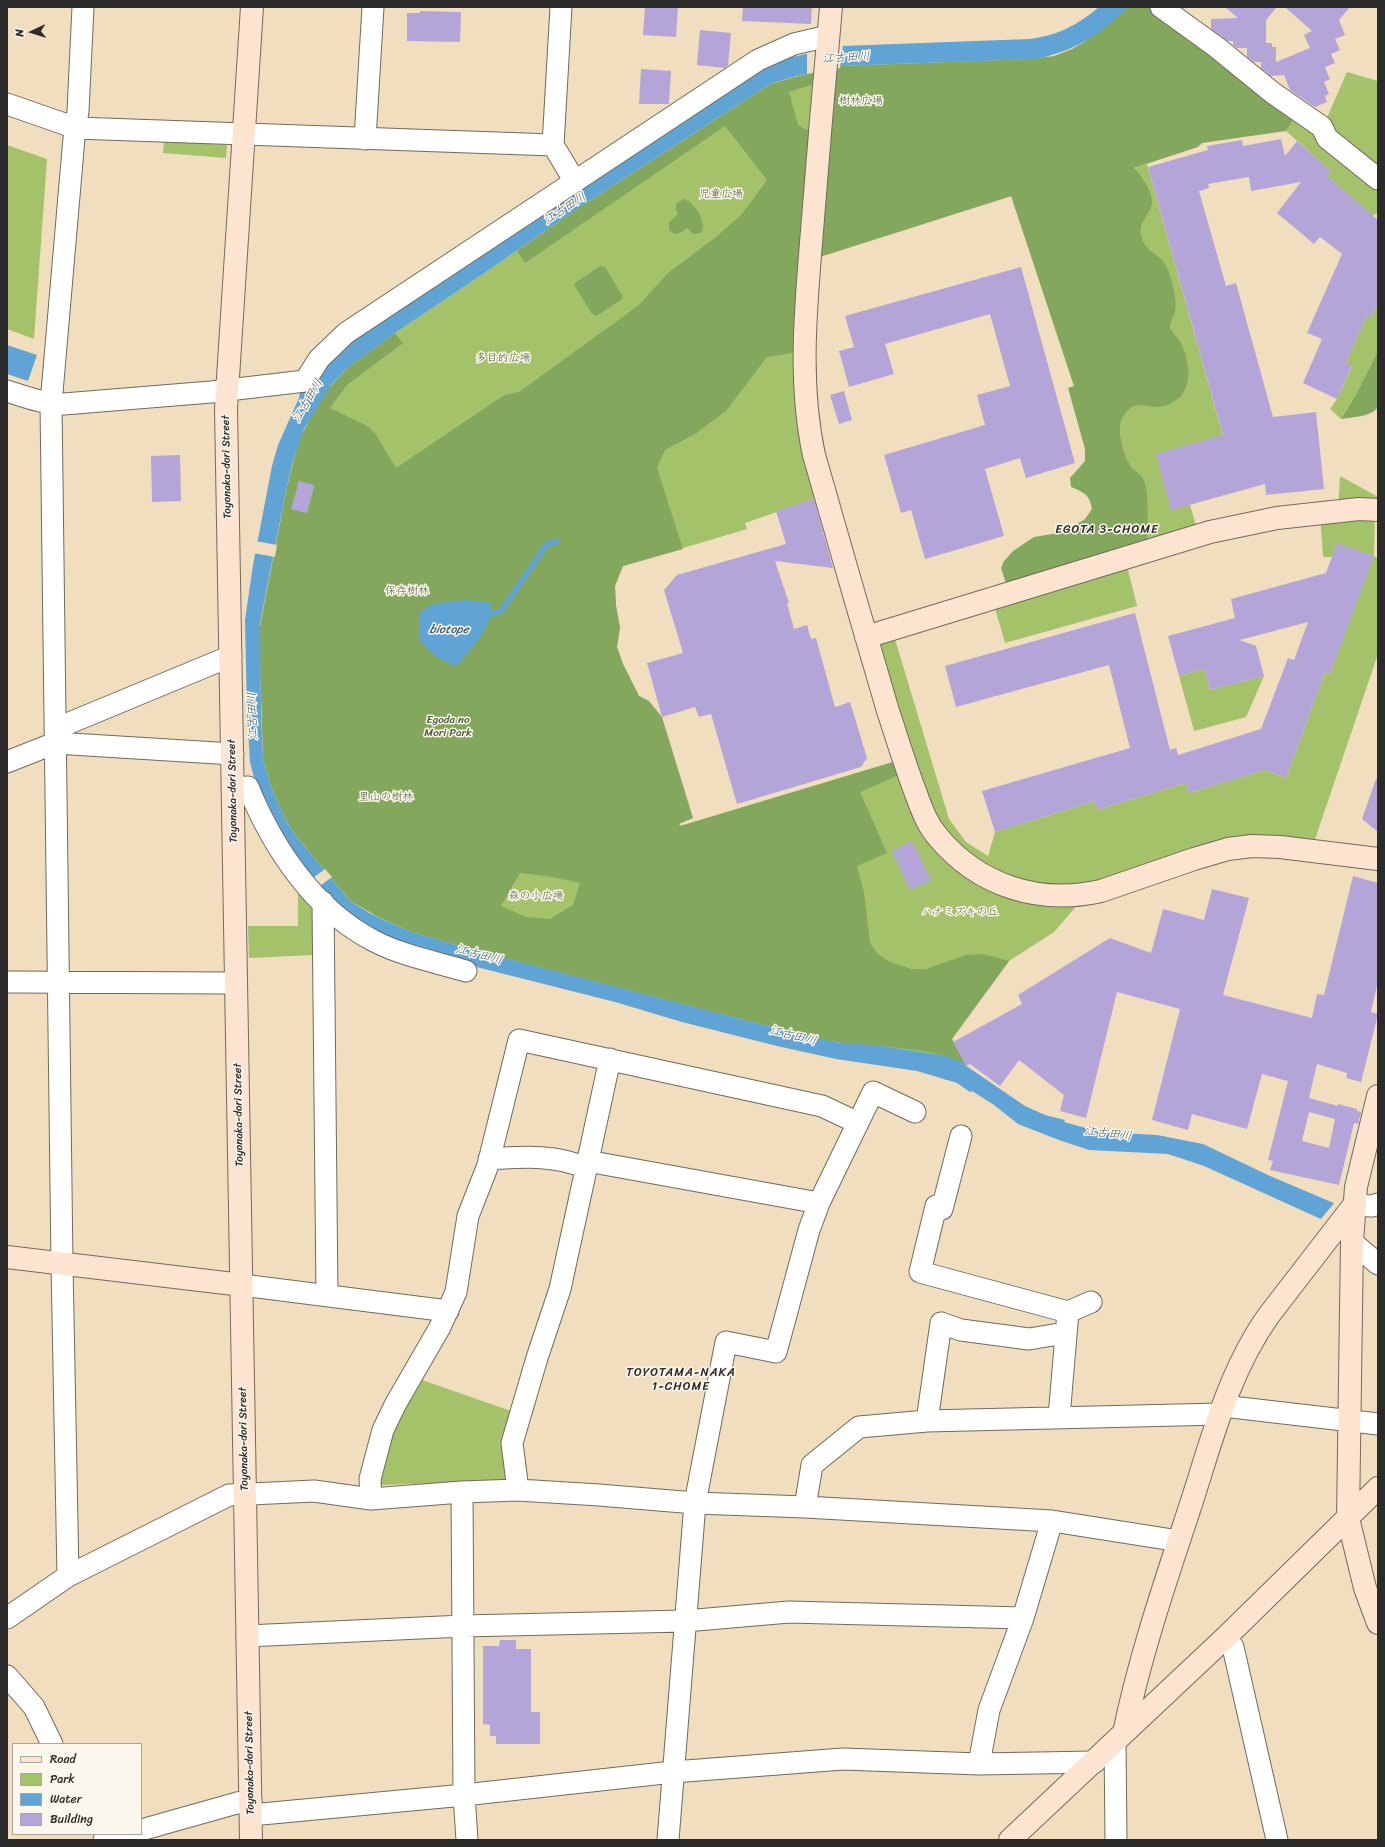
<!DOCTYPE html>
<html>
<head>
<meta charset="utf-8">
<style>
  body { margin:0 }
  #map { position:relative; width:1385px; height:1847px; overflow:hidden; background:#f1debe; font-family:Sriracha,sans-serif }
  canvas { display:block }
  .frame { position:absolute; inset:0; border:8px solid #2b2b2b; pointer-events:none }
  .legend { position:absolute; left:12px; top:1743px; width:130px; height:92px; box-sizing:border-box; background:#fbf7ec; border:1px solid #a8a59f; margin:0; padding:5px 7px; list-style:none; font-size:12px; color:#2b2b2b }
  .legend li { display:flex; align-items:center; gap:8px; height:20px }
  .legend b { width:20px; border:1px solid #a8a59f }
  .north { position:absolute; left:12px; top:12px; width:40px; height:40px; -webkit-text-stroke:3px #fbf7ec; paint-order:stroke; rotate:266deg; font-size:11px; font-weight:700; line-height:16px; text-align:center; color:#2b2b2b }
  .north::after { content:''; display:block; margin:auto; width:14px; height:18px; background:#2b2b2b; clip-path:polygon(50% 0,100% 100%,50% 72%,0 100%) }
</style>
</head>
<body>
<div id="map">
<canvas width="1385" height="1847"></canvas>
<div class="frame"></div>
<ul class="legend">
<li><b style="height:5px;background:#fde4d0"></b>Road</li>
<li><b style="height:11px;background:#a4c269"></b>Park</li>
<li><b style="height:11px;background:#5fa4d4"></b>Water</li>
<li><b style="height:11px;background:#b4a5d8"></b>Building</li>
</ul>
<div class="north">N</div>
</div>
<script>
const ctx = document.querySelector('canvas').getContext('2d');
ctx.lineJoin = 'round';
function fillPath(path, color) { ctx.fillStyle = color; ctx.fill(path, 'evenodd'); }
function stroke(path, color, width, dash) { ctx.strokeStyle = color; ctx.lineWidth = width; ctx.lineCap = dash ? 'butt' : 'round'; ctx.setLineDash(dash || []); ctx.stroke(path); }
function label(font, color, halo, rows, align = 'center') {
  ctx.font = font + ' Sriracha,"Klee One",sans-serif'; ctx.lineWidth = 3; ctx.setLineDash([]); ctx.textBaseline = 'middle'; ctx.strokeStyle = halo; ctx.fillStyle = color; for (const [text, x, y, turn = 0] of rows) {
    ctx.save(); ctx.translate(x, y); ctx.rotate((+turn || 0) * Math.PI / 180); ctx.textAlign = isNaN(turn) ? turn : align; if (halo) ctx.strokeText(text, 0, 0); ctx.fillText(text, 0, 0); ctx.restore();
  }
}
const green = new Path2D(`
  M1347,72L1378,81V212L1373,216L1327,176L1331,171L1286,131L1299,111L1323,127Z
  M793,77L1116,174L1147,164L1223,436L1190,505L1199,535L1125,558L1137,606L1005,643L992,598L1124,558L1074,386L1012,196L810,260L807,304L826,495L745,523L747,529L623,566L615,586L616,606L620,627L617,647L623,664L639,696L649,701L671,813L681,826L903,759L866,637L892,629L949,819L966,842L988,856L995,832L1095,801L1097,810L1186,783L1189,793L1265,770L1286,778L1325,672L1330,674L1373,556L1337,543L1332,557H1323L1320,513L1338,511L1340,476L1378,497V510H1375L1374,556L1378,558V654L1311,851L1280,847L1086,895L1054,932L1009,961L952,1039L966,1066L799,1034L529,965L411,932L373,915L260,623L293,461L300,438L311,417L328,389L346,369L395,333L480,276L580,207Z
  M164,141L227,145L226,158L163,153Z
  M7,145L47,159L34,339L7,329Z
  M1378,303V351L1355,396L1341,419L1330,409L1337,399L1352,366L1346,363L1367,315L1372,317Z
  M1204,669L1210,690L1264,676L1246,717L1194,731L1179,676Z
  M298,892L314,907V955L249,958L248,926H298Z
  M422,1380L514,1412L507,1477L502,1481L380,1485V1463L392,1427Z`);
const forest = new Path2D(`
  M1128,7H1161L1299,111L1286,131L1202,143L1198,147L1134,168C1141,175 1153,192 1152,203C1150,215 1139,221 1141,234C1144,251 1153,250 1163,261C1170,269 1178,301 1175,311C1173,318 1170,321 1170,328C1173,334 1180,339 1182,345C1191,367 1194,395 1167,405C1150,412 1134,394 1122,419C1116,431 1124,458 1132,468C1136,472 1143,476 1144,481C1150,497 1147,532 1147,551L1009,593L1001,568L1004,561L1013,551L1034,537L1058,533L1074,526L1085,519L1092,509C1089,494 1085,493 1071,487L1070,478L1085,461V449L1068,388L1074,386L1011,196L810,260L804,351L767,357L726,411L695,434L665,450L657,468L683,549L623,566L615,586L616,606L620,627L617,647L623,664L639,696L649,701L662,717L693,818L679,824L680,826L903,759L908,771L860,792L887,853L857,866L864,892L870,943L878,954L888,961L911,969H926L966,955L983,954L1009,961L952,1039L966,1066C942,1047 867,1046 835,1042C823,1041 811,1037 799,1034L485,953L411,932L373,914L350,901L296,836L285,819L271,787L263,759L259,633L287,486L300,438L311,417L328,389L346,369L395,333L403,343L347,385L330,408L369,427L376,435L396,468L497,400L505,395L519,392L639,305L668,273L716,237L742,214L767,180L725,126L525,263L517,251L580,207L770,84L824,69V81L789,92L798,125L805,129L819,133L826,70L840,66L1028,59L1054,56L1072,49L1084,42ZM299,481L314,486L307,513L292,509ZM520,873L553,877L580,883L573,905L550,919L526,917L501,906Z
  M683,199C693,200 709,224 701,233L693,234L687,228C681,233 676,237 669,230V222L678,214L676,209V204Z
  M600,266L605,267L623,297L621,300L596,316L592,314L574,285L575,283Z
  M1378,351V407C1371,417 1353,417 1341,419L1355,396Z`);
const water = new Path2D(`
  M1099,7H1128C1101,35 1071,53 1034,59L840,66L793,77L770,84L580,207L480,276L395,333L346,369L331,385L304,429L293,461L287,486L260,623L261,711L263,759L271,787L285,819L296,836L350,901L373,915L411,932L485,953L799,1034L834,1042L882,1046L946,1056L959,1061L1025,1106L1045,1115L1065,1120L1064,1122L1100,1132L1157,1135L1203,1144L1270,1176L1336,1204L1323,1220L1204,1166L1168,1154L1089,1150L1059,1140L1018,1124L994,1105L972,1091L970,1092L957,1083L917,1071L836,1059L777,1046L682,1022L615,1002L441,958L367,931L306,875L258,793L250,762L247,712L245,620L253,565L272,466L278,445L299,398L300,392L334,350L775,61L842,46L1030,39C1058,35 1076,26 1099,7Z
  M7,345L37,355L28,381L7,374Z
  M466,600L492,603C493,628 470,649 456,667L435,656L420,641V612L432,604Z`);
const pier = new Path2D(`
  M843,44L840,68L807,74V51Z
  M255,541L277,545L275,557L253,553Z
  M325,869L332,877L316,889L309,881Z
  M1335,1202L1338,1205L1323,1222L1320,1220Z`);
const stream = new Path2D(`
  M493,614L501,611L547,544L557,542`);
const building = new Path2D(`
  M645,7H678L676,37L643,35Z
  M743,7H812L811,24L742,21Z
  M1225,7H1277L1266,20V43H1272V47H1276V62L1310,48L1304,35L1312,31L1285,7H1350L1339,20L1345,35L1335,39L1340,50L1331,54L1335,63L1325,67L1330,79L1324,82L1329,94L1325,96L1327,102L1315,107L1290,90L1284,75L1271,76L1261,68V62H1254L1247,57V48H1237L1233,45V41H1228L1211,29V19L1238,18Z
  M420,11L461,12L460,42L407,41V13H420Z
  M700,30L731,33L728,65L725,68L697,65Z
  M641,69L671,71L669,104H639Z
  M1281,139L1285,156L1297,141L1331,171L1327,176L1378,220V303L1372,317L1367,315L1346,363L1352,365L1337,399L1303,383L1322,339L1307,333L1342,254L1320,237L1314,244L1277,213L1301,182L1251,191L1249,177L1208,184L1209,188L1199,191L1226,286L1236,283L1273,417L1316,412L1324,489L1266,495L1265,484L1171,510L1156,454L1223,435L1148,167L1208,150L1207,146L1242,140L1243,146Z
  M1021,267L1075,463L1026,478L1020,458L985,469L1004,536L925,559L911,510L901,513L884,455L985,425L977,395L1010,386L990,314L885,344L894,374L849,387L839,351L854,347L845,316Z
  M844,391L852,420L839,424L830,395Z
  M180,455L181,501L152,502L151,456Z
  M299,481L314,485L307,513L291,509Z
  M814,499L833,568L775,561L789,603H787L794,629L807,625L811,639L816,638L835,707L850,702L867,758L861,767L737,804L711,714L699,717L695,707L662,717L647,663L683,653L664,590L677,575L786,544L776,511Z
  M1337,543L1374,556L1330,674L1325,672L1286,778L1265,770L1189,793L1186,783L1097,810L1095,801L995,832L982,791L1130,748L1109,665L956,707L945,666L1135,613L1170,750L1176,748L1178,755L1261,729L1288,658L1294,660L1308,622L1240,640L1256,646L1264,676L1210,690L1204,669L1179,676L1168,636L1235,618L1231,599L1326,573Z
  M1376,779H1378V832L1362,819Z
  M912,841L931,880L910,890L892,851Z
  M1353,876L1378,883V981L1371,1012L1378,1014L1361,1082L1346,1078L1347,1073L1317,1064L1309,1098L1338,1106V1104L1357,1109V1111L1361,1112L1358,1124L1354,1123L1339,1185L1270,1170L1273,1161L1268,1160L1288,1081L1262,1074L1247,1129L1192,1114L1188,1130L1152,1120L1180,1009L1117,992L1086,1118L1060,1111L1064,1095L1019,1060L1000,1086L970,1064L966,1066L953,1042L1022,1004L1018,995L1110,938L1151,953L1163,909L1204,920L1212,889L1249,898L1223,995L1312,1018L1317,994L1324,995ZM1309,1112L1335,1119L1329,1148L1302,1141Z
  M500,1640H516V1649H531V1712H540V1744H496V1736H490V1725L483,1724V1646H499Z`);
const street = new Path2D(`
  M561,7L553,145L574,180
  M1161,7L1215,46L1273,93L1322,127L1327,138L1378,179
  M7,104L76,128L553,145
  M365,139L373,7
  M7,391C26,397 44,404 64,404L211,392L305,381L319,359L346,333L758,60L794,44L828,36
  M55,729L231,656
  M7,762L55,743L233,754
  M234,788L248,787C273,848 314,910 374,941C403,956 436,962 466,971
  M323,902L327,1296
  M7,982L236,983
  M961,1136L942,1209L936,1206L920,1272L1068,1312
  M489,1159C523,1157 554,1154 586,1168
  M587,1161L819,1203
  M1354,1205L1372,1206L1378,1204
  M1352,1242L1378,1264
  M242,1285L448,1311
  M1223,1406L1378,1424
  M1059,1417L1068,1312L1091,1302
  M927,1421L941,1323L961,1330L1029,1339L1065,1333
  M518,1490L512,1443L537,1358L560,1289L610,1059
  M462,1492L464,1795L467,1840
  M371,1499L370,1479L383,1430L395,1405L440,1327L456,1292L468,1216L488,1165L519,1040L822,1106L858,1123
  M805,1507L812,1465L859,1427L927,1421L1220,1414
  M68,1576L62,1264L51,404L74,138L78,111L83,7
  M7,1618L68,1576L229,1495L314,1491L371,1499L462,1492L518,1490L599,1495L695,1503L805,1507L1052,1521L1179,1541
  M247,1636L463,1626L685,1621L789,1612L1023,1618
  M1226,1637L1233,1647L1277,1840
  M7,1676L34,1707L52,1744
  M1115,1741L1116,1840
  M979,1764L989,1710L1023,1618L1052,1521
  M251,1815L464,1795L673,1772L843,1759L979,1764L1095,1762
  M141,1830L237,1803L251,1801
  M104,1840L126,1834
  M668,1840L695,1503L726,1342L776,1352L809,1230L819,1203L873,1092L915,1112`);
const secondary = new Path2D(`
  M831,7C824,82 818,156 812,231C806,305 798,381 814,455C838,540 863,626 888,711C897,738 905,765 915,791C921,807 926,823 938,837C979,886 1039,905 1101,891L1194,859L1228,849L1252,846L1280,847L1378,859
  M866,637L1210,532L1277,518L1359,509L1378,510
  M1378,1096L1356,1187L1352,1242L1348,1518L1365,1588L1378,1623
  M7,1257L242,1285
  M1124,1733C1140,1655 1166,1580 1191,1504C1212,1439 1229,1371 1269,1315L1354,1205
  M251,1840L226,408L252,7
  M1010,1840L1226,1637L1378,1488`);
const parkNames = [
  ["樹林広場",861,101],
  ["児童広場",721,194],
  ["多目的広場",503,358],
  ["保存樹林",407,591],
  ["Egoda no",448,720],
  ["Mori Park",448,733],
  ["里山の樹林",386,797],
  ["森の小広場",536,896],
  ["ハナミズキの丘",960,912]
];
const streetNames = [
  ["Toyonaka-dori Street",227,467,-91],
  ["Toyonaka-dori Street",233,791,-91],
  ["Toyonaka-dori Street",239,1115,-91],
  ["Toyonaka-dori Street",244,1439,-91],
  ["Toyonaka-dori Street",250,1763,-91]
];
const waterNames = [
  ["江古田川",846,58,-3],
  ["江古田川",565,209,-33],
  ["江古田川",308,401,-59],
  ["biotope",449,630],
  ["江古田川",253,716,-92],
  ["江古田川",479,955,15],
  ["江古田川",793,1036,14],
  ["江古田川",1108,1134,7]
];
const neighbourhoodNames = [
  ["EGOTA 3-CHOME",1107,530],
  ["TOYOTAMA-NAKA",681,1373],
  ["1-CHOME",681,1387]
];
fillPath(green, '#a4c269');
fillPath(forest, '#83a85d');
fillPath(water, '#5fa4d4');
fillPath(pier, '#f1debe');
stroke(stream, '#5fa4d4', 5.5);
fillPath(building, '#b4a5d8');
stroke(street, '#706a5e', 23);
stroke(secondary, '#706a5e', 24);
stroke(street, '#fff', 21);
stroke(secondary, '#fde4d0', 22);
label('11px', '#4f583e', '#fbf7ec', parkNames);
label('11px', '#2b2b2b', '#fbf7ec', streetNames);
label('italic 12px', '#405b6f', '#fbf7ec', waterNames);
ctx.letterSpacing = '1px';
label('12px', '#2b2b2b', '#fbf7ec', neighbourhoodNames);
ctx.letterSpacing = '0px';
</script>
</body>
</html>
